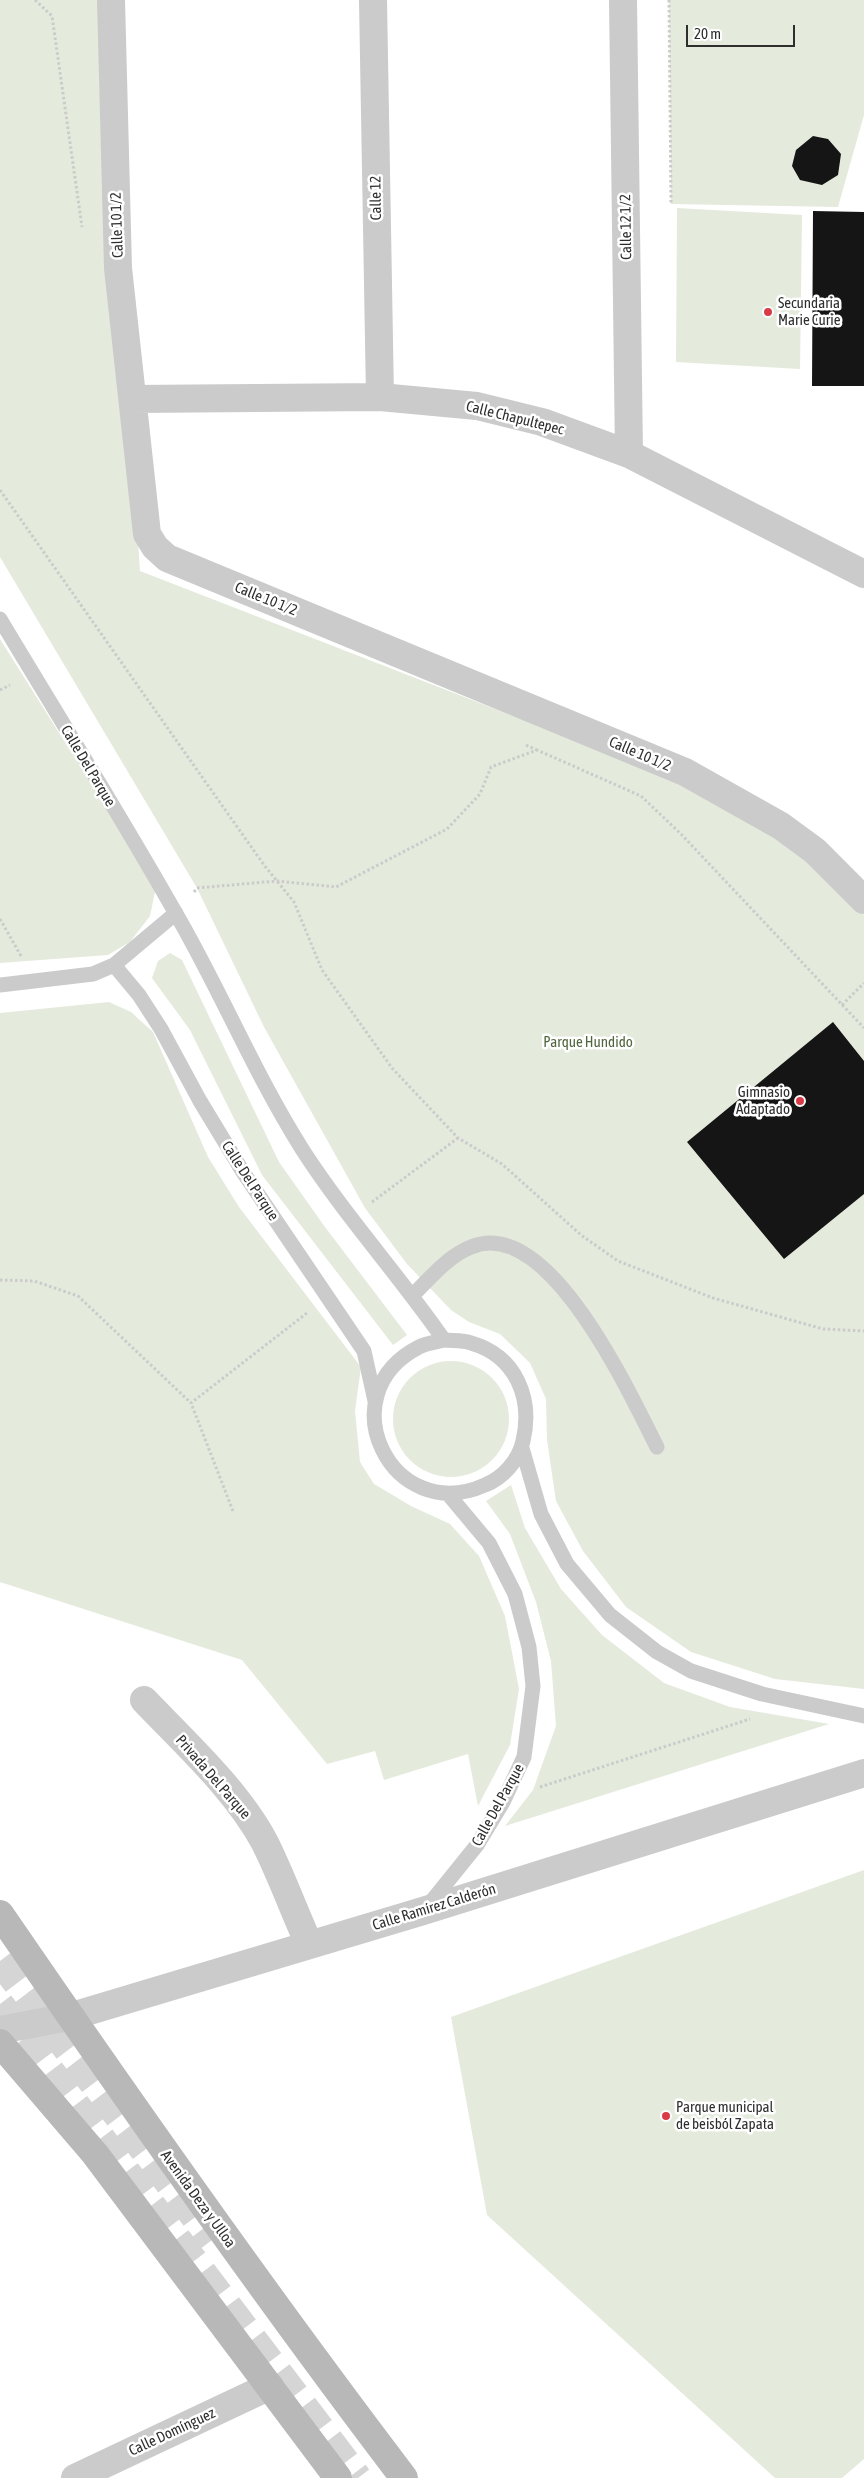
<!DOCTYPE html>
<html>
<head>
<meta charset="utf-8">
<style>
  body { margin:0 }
  #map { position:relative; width:864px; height:2478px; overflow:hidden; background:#fff; font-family:"Asap Condensed",sans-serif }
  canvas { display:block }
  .scale { position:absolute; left:686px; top:25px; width:109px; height:22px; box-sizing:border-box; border:2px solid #2e2e2e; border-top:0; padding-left:6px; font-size:15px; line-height:18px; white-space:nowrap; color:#2e2e2e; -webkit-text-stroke:4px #fff; paint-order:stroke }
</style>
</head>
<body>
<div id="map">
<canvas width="864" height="2478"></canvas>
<div class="scale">20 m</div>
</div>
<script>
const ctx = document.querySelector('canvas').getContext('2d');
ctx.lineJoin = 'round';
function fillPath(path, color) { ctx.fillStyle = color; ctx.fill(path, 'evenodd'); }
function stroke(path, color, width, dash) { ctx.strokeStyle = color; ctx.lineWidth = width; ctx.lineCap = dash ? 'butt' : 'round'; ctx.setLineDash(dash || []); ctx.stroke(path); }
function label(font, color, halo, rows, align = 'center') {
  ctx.font = font + ' "Asap Condensed",sans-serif'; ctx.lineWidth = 5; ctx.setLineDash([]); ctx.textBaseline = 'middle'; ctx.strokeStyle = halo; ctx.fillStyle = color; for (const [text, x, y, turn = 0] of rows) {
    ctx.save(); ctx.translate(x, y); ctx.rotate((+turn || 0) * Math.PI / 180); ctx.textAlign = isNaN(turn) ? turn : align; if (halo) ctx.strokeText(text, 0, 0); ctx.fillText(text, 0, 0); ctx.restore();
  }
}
const green = new Path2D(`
  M0,0H101L140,571L691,785L786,833L864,915V1689L775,1679L691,1652L626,1607L583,1551L556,1501L547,1440L546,1399L530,1363L500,1334L469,1322L451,1310L407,1264L365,1208L264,1027L197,888L0,557Z
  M669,0H864V115L838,207L671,204Z
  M677,208L802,215L800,369L676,362Z
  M0,639L156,887L150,916L130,942L108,955L0,963Z
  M170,953L182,960L279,1162L325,1227L407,1335L393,1345L262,1175L190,1030L152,978L158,961Z
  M109,1002L131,1012L153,1032L208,1157L239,1207L361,1367L355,1411L360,1462L374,1484L411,1506L450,1524L479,1556L505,1616L519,1689L510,1745L478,1806L468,1754L384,1780L375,1751L327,1764L242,1660L0,1582V1013Z
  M393 1419a58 58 0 1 1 116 0a58 58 0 1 1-116 0Z
  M511,1485L525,1528L561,1589L602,1635L664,1683L730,1707L829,1724L505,1826L533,1790L556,1726L551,1661L536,1602L510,1534L486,1501Z
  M864,1870V2459L842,2478H775L487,2215L451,2017Z`);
const building = new Path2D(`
  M813,136L828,139L841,154L838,175L822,185L800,180L792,166L796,150Z
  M813,211L864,212V386H812Z
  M833,1022L864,1061V1194L784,1259L687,1142Z`);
const primaryTunnel = new Path2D(`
  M0,1961L212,2240
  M0,2004L358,2478`);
const path = new Path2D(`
  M35,0L52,16L82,227
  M669,0L671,204
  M0,490L264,865L294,902L322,970L392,1068L458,1138L502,1164L581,1235L618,1261L713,1298L823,1329L864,1331
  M0,690L10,685
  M526,745L537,750
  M194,892L197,888L277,881L336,887L447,829L480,794L491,767L537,750L641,796L681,834L864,1028
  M0,919L21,956
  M842,1005L864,983
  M372,1202L458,1138
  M0,1280L34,1281L78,1296L191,1403
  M233,1511L191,1403L307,1313
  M540,1787L750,1719`);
const lane = new Path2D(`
  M0,619C58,716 119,813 175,912C220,989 254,1073 302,1149C345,1216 399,1275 444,1340C453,1341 463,1340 471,1343C516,1356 533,1398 523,1441C519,1460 503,1478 485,1485C391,1527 327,1394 419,1347C426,1343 436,1342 444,1340
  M114,965L139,995L161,1029L200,1101L243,1172L364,1351L375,1401
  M0,985L93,974L114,965L176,913
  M413,1295C430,1278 448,1256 471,1247C549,1214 630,1395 657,1447
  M522,1448L541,1514L567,1564L610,1615L657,1652L691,1671L762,1694L864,1716
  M427,1907L477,1845L503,1802L524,1757L533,1686L529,1647L515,1594L489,1543L448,1494`);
const street = new Path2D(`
  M111,0L118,268L147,534L155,547L167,558L685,772L781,826L815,851L864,900
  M373,0L380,397
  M623,0L629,454
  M133,399L380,397L477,406L542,422L629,454L864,574
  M144,1700C185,1743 237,1790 265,1843C281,1875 294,1911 309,1944
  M0,2030L69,2017L423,1911L864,1773
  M75,2478L270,2386`);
const secondary = new Path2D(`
  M0,1914C131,2105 264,2294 404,2478
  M0,2043L95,2154L338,2478`);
const markers = [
  [768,312,5,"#d93b47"],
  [800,1101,5,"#d93b47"],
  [666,2116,5,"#d93b47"]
];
const streetNames = [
  ["Calle 12",376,198,-91],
  ["Calle 10 1/2",117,225,-92],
  ["Calle 12 1/2",626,227,-91],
  ["Calle Chapultepec",515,418,14],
  ["Calle 10 1/2",266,599,22],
  ["Calle 10 1/2",640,754,23],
  ["Calle Del Parque",88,766,59],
  ["Calle Del Parque",250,1181,57],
  ["Privada Del Parque",213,1777,49],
  ["Calle Del Parque",498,1805,-61],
  ["Calle Ramírez Calderón",434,1907,-17],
  ["Avenida Deza y Ulloa",198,2199,54],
  ["Calle Domínguez",172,2432,-25]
];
const poiNames = [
  ["Secundaria",778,303],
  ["Marie Curie",778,320],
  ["Gimnasio",790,1092,"right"],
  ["Adaptado",790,1109,"right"],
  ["Parque municipal",676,2107],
  ["de beisból Zapata",676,2124]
];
const parkNames = [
  ["Parque Hundido",588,1042]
];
fillPath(green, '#e4eadc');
fillPath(building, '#151515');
stroke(primaryTunnel, '#d5d5d5', 28, [28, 14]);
stroke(path, '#cbcbcb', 3, [2.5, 2.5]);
stroke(lane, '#cbcbcb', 15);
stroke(street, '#cbcbcb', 28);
stroke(secondary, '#b8b8b8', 28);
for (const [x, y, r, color] of markers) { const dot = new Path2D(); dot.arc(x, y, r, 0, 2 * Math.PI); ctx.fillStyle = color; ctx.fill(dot); stroke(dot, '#fff', 2); }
label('15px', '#2e2e2e', '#fff', streetNames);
label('15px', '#2e2e2e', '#fff', poiNames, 'left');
label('15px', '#51663e', '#fff', parkNames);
</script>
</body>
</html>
